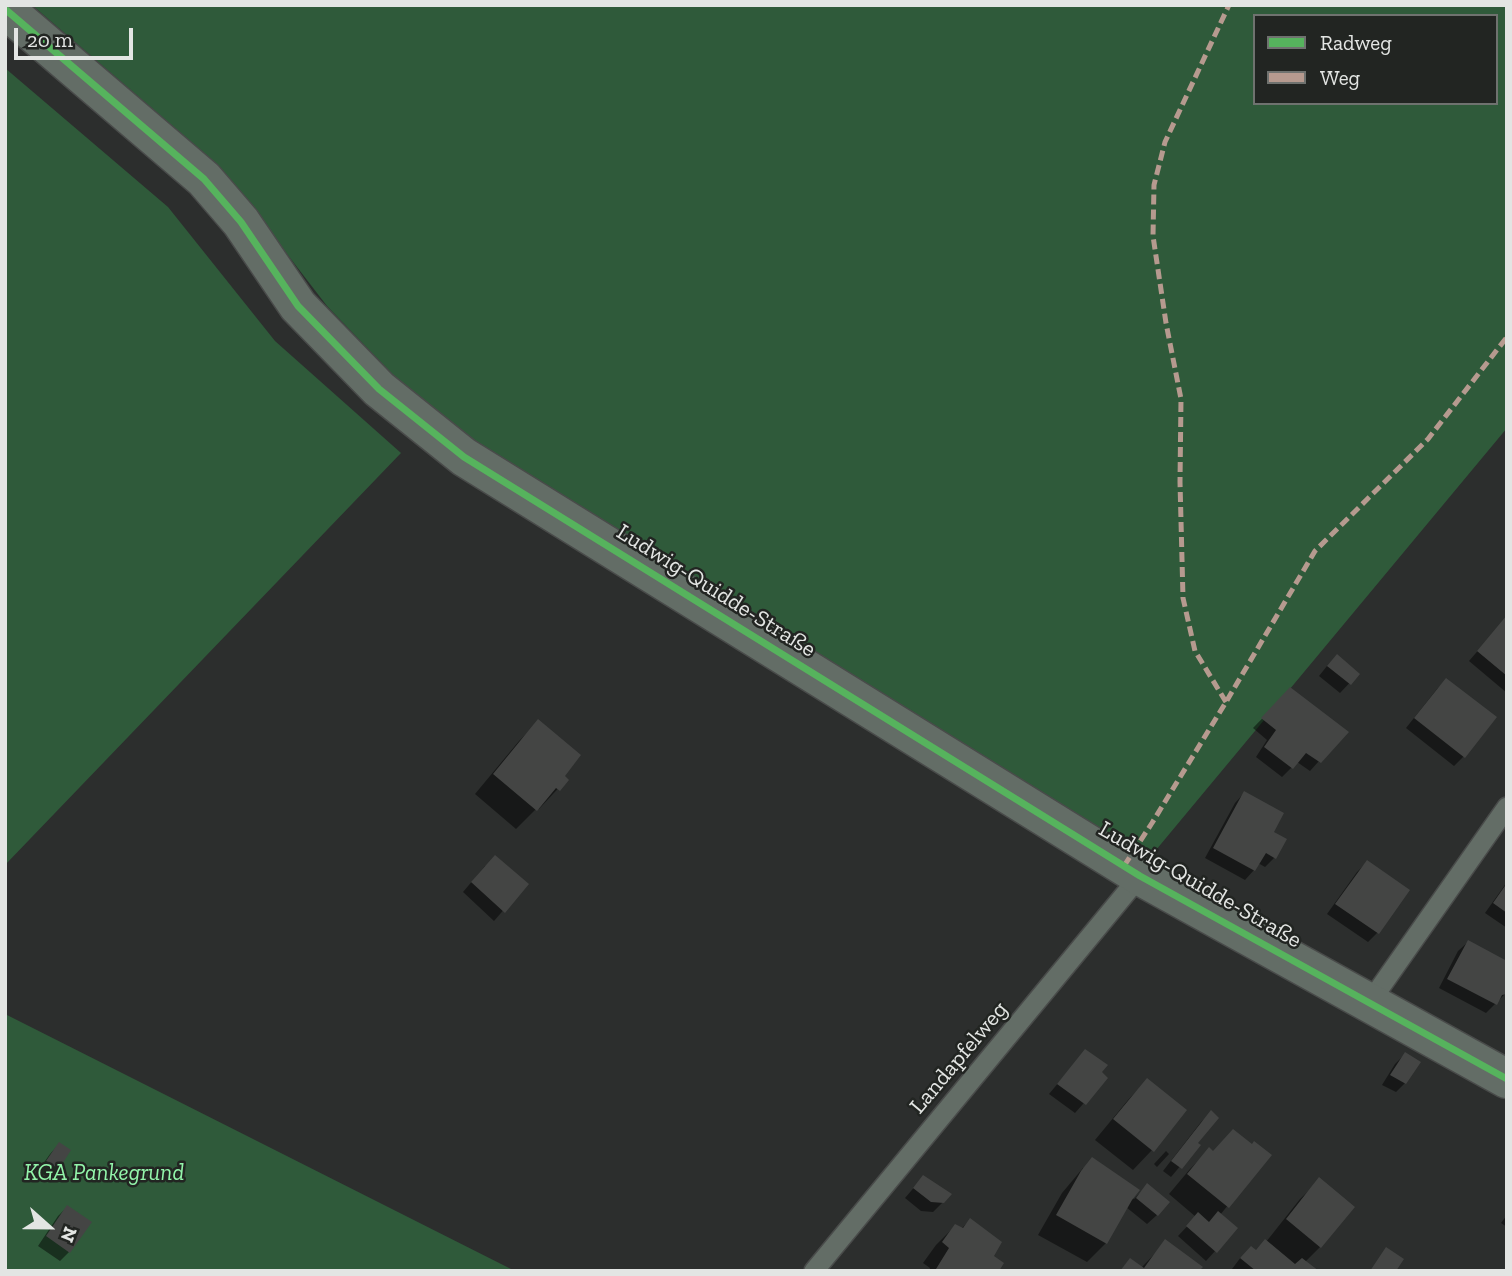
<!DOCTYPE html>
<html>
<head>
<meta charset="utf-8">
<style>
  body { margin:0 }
  #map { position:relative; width:1512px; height:1276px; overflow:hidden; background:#2c2e2d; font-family:"Zilla Slab",serif }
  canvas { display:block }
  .frame { position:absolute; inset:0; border:7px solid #e3e5e3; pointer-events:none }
  .legend { position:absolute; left:1253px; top:14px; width:245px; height:91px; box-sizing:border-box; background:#222522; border:2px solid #6f726f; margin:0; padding:9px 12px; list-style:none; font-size:21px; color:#e3e5e3 }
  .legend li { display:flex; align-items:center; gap:14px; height:35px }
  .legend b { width:35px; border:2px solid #6f726f }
  .north { position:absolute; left:14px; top:1192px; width:70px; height:70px; -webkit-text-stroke:5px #222522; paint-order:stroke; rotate:111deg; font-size:19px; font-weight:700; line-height:28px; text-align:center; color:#e3e5e3 }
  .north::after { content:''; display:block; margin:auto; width:24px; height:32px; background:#e3e5e3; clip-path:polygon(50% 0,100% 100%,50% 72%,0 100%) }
  .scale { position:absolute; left:14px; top:28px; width:119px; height:32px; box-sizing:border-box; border:4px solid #e3e5e3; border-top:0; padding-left:9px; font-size:21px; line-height:24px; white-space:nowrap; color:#e3e5e3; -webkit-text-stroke:5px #222522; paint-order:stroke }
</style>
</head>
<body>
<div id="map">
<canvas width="1512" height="1276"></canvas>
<div class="frame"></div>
<ul class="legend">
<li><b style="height:9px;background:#56b35d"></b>Radweg</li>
<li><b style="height:9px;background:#b69a8f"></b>Weg</li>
</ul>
<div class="north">N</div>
<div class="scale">20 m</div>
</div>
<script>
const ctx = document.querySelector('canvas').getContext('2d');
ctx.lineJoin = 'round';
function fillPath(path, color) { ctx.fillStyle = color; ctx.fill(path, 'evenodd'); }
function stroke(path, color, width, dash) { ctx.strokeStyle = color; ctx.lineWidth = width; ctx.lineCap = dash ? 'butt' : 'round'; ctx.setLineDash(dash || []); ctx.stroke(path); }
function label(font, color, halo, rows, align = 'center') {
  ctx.font = font + ' "Zilla Slab",serif'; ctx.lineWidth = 5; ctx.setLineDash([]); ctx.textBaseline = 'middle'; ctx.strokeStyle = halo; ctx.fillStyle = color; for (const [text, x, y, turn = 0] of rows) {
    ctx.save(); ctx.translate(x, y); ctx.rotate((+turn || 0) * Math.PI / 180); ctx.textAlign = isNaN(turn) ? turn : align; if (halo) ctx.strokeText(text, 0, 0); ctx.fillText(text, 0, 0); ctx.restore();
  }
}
const green = new Path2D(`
  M32,5H1507V428L1151,856L992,770L472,449L412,395L327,306L220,167ZM1255,16H1496V103H1255Z
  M5,68L168,207L275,341L401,453L5,865Z
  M5,1014L515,1271H5Z`);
const shadow = new Path2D(`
  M1507,617V693L1469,661Z
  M1327,666L1358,674L1340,693L1319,676Z
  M1446,680L1494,718L1463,757L1454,766L1406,728L1437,689Z
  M1290,690L1319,761L1310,771L1297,762L1282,777L1256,757L1267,740L1253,728Z
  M538,722L566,780L539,809L537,808L516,829L475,794L519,741Z
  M1244,793L1272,833L1274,858L1265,867L1258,863L1254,870L1245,880L1205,858L1235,803Z
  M1367,862L1407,890L1377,933L1368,942L1327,914L1357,872Z
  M485,866L526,884L494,921L463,892Z
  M1507,882V928L1485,913Z
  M1468,942L1507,992L1486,1013L1439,988L1458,951Z
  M1085,1051L1106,1078L1075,1113L1049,1094Z
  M1405,1054V1083L1396,1092L1382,1085L1395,1064Z
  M1147,1080L1152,1150L1133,1170L1095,1140L1128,1100Z
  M1211,1113L1196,1144L1198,1145L1171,1177L1163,1171L1201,1122Z
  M59,1144L69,1150L57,1168L48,1178L38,1171L50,1154Z
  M1252,1146L1269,1155L1220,1215L1236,1228L1206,1261L1178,1236L1196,1217L1169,1194L1190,1169L1209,1150L1212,1152Z
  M1166,1151L1169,1154L1157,1167L1154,1164Z
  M1083,1168L1134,1199L1147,1186L1157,1215L1147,1224L1126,1207L1106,1243L1087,1262L1038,1235L1062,1193Z
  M923,1177L943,1202L933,1212L921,1211L905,1198Z
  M1320,1180V1247L1305,1262L1316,1271H1235L1232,1269L1241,1257L1255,1251L1266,1242L1300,1199Z
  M67,1207L69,1252L60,1261L38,1246L58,1216Z
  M1507,1215V1227L1501,1223Z
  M970,1220L992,1256L997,1271H929L930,1268L923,1263L936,1245L955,1226L961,1229Z
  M1166,1242L1197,1271H1120L1130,1260L1141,1268Z`);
const building = new Path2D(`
  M1507,615V676L1477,651Z
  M1337,654L1360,674L1351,685L1327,666Z
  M1446,678L1497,717L1465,758L1414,718Z
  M1290,687L1349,732L1321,763L1306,753L1293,769L1264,747L1276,730L1261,718Z
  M538,719L581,755L565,776L569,780L560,791L556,788L537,811L493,774Z
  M1244,791L1284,813L1274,832L1287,839L1276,859L1266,853L1255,871L1213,848Z
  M495,855L529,884L505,913L471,882Z
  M1367,860L1410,890L1379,934L1335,904Z
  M1507,883V913L1493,903Z
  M1468,940L1507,961V994L1502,995L1497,1005L1447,979Z
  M1085,1049L1108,1065L1102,1072L1108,1078L1086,1105L1057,1084Z
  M1405,1052L1421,1062L1406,1084L1390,1075Z
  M1147,1078L1187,1110L1154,1152L1113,1119Z
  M1211,1110L1219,1118L1198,1143L1201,1145L1182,1169L1171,1161Z
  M1233,1129L1252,1144L1254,1141L1272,1155L1229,1208L1187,1174L1209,1147L1213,1151Z
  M59,1142L71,1150L59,1169L46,1161Z
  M1092,1157L1140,1190L1132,1200L1107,1244L1056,1215L1081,1171Z
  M923,1175L952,1194L944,1203L931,1202L913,1188Z
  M1319,1177L1355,1207L1321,1248L1286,1219Z
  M1147,1183L1170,1202L1158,1216L1136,1198Z
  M67,1205L92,1222L70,1253L46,1236Z
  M1218,1211L1238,1228L1217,1253L1186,1226L1198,1212L1209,1222Z
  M970,1218L1002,1242L994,1256L1004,1263L999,1271H939L936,1269L949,1248L942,1242L955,1224L963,1228Z
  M1165,1239L1203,1267L1199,1271H1120L1130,1258L1144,1268Z
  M1265,1239L1295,1264L1302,1258L1319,1271H1256L1240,1258L1251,1246L1256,1250Z
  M1386,1247L1404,1259L1396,1271H1370Z`);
const service = new Path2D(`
  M1370,1002L1507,807
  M814,1271L1140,876`);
const minor = new Path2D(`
  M5,9L204,179L241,222L298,306L379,389L464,457L1140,876L1507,1079`);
const quiet = new Path2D(`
  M1226,702L1195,651L1183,598L1180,482L1181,399L1166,323L1153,236L1154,185L1165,142L1229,5
  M1124,866L1152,823L1226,702L1315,551L1428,439L1507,337`);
const cycleway = new Path2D(`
  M5,9L204,179L241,222L298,306L379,389L464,457L1140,876L1507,1079`);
const streetNames = [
  ["Ludwig-Quidde-Straße",716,591,32],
  ["Ludwig-Quidde-Straße",1200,885,30],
  ["Landapfelweg",959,1058,-50]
];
const parkNames = [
  ["KGA Pankegrund",104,1173]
];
fillPath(green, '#2f5a3a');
fillPath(shadow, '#0007');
fillPath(building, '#444544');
stroke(service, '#494b4a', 22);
stroke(minor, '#494b4a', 41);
stroke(service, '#636d66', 19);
stroke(minor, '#636d66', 38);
stroke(quiet, '#b69a8f', 5, [10, 5]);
stroke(cycleway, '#56b35d', 7);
label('23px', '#e3e5e3', '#222522', streetNames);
label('italic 23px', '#93f5aa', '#222522', parkNames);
</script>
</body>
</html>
